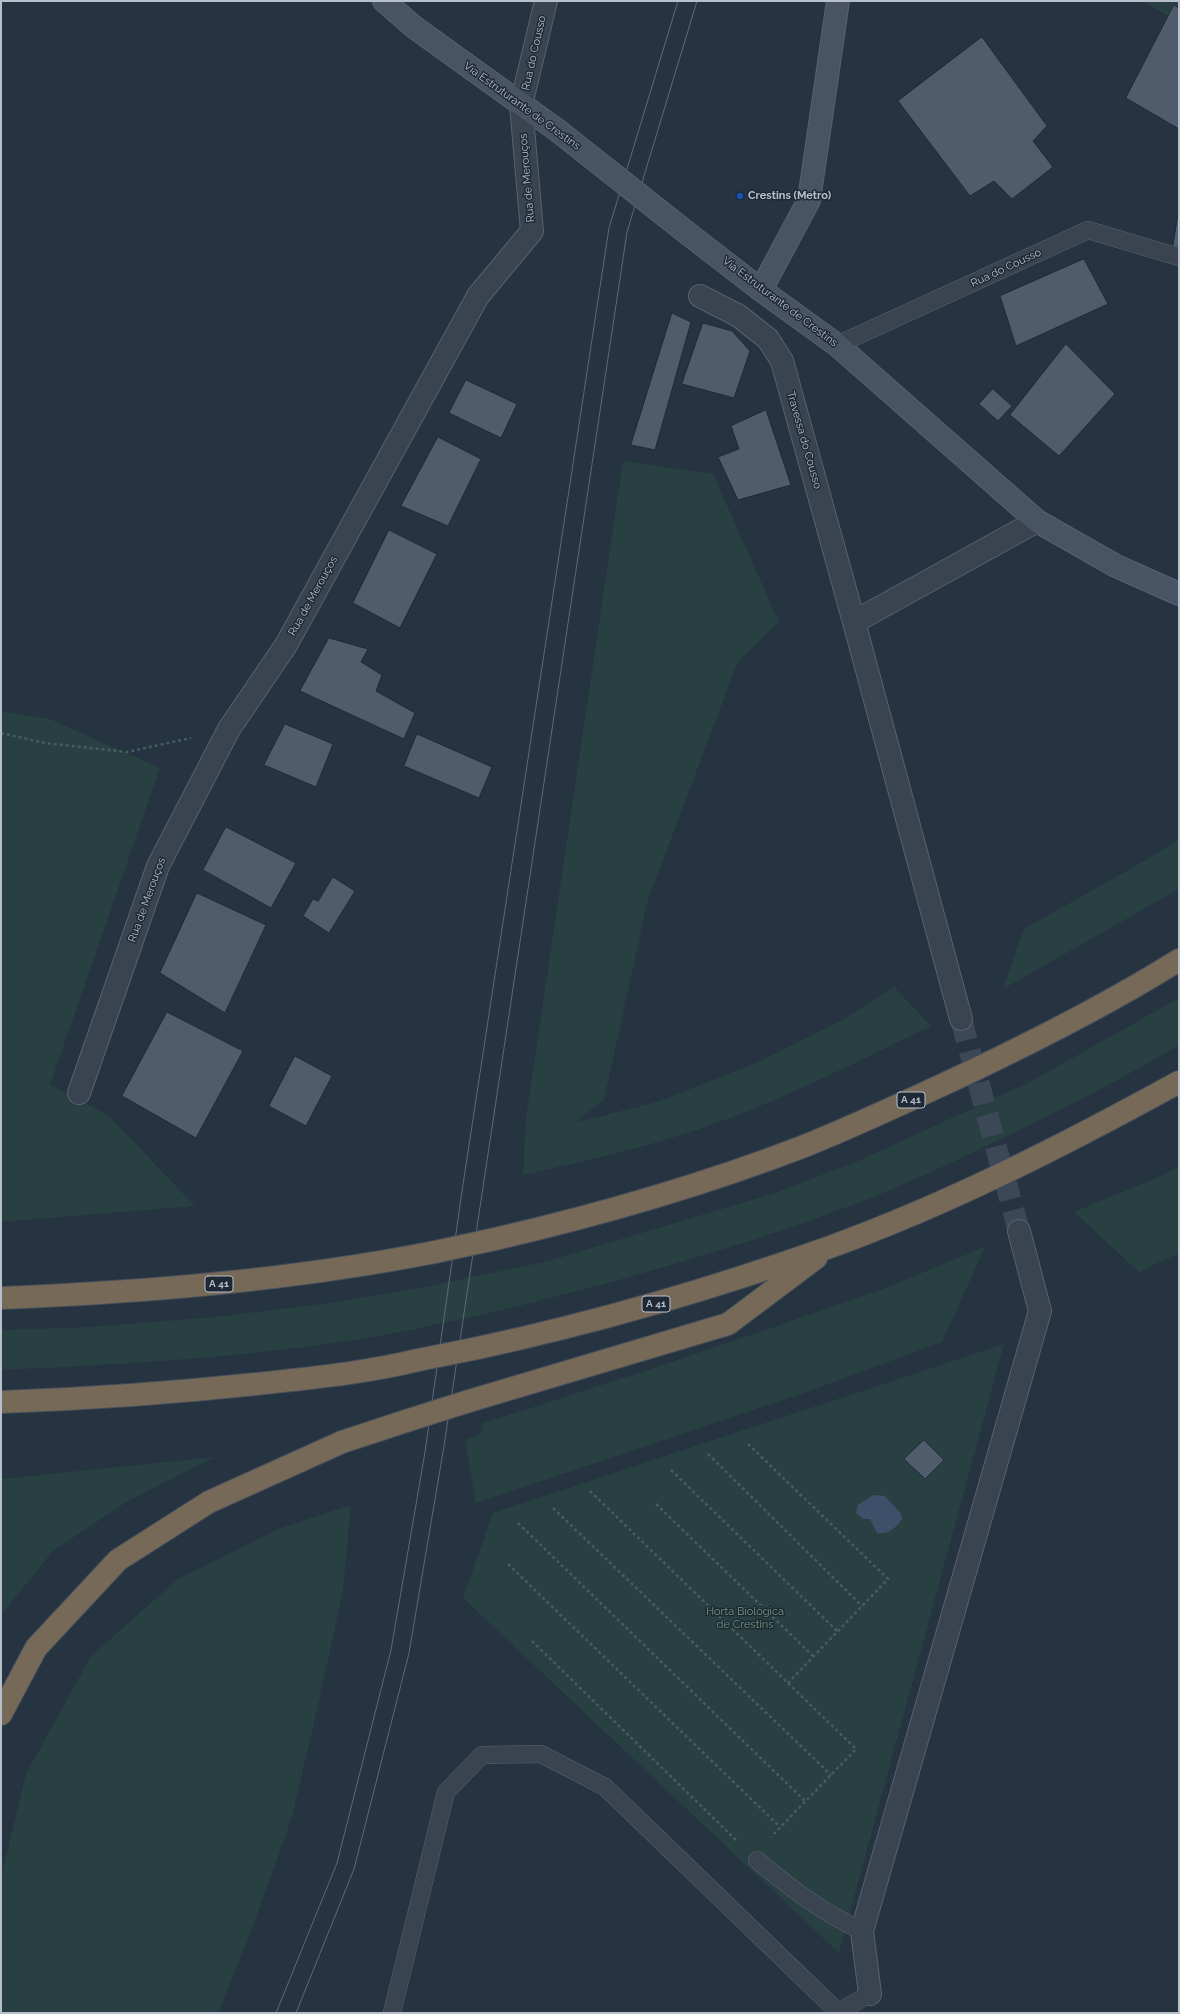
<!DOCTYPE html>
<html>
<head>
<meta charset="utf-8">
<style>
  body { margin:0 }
  #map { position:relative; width:1180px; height:2014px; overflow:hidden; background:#263341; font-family:Raleway,sans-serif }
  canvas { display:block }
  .frame { position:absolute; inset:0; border:2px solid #b7bfcb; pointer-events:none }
</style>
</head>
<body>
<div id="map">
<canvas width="1180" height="2014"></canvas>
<div class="frame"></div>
</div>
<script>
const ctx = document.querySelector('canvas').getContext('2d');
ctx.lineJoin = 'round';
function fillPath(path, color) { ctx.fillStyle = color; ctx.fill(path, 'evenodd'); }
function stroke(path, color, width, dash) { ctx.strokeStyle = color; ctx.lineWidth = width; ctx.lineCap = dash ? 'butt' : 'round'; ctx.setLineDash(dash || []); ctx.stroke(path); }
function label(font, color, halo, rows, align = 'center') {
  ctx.font = font + ' Raleway,sans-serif'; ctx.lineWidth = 3; ctx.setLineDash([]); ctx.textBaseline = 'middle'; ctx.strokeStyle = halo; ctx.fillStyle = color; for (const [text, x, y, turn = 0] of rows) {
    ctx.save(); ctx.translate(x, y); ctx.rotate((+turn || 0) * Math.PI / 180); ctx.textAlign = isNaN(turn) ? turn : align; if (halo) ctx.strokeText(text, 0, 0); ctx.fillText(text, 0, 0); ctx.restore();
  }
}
const green = new Path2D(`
  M1142,1H1179V22Z
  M623,461L713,474L779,622L738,661L648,900L604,1100L574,1123L657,1102L758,1062L844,1019L894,987L931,1026C861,1060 792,1095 719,1122C655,1146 589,1160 523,1175L526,1118Z
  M1,711L50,719L160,768L50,1085L108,1115L195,1206L1,1222Z
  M1179,839V889L1003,989L1024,929L1146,860Z
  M1179,998V1045C1122,1079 1063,1109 1003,1138C959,1159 914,1181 868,1199C789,1230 707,1255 626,1278C546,1300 466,1320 384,1335C258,1357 129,1364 1,1370V1330L91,1327L215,1317L336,1302L430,1286L548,1261L775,1193L858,1161L1026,1084Z
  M1179,1166V1253L1139,1272L1074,1212L1159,1177Z
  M985,1247L942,1342L807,1392L476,1503L465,1440L483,1432L481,1424L645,1371L771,1328L880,1290Z
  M1004,1344L839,1953L463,1598L493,1513Z
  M215,1457L128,1501L53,1551L1,1615V1479Z
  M351,1505L343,1590L320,1697L292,1817L251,1932L218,2013H1V1877L26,1774L91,1656L178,1579L279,1529Z`);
const water = new Path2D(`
  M873,1495L885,1496L901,1514L902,1519C896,1528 888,1535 877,1533L870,1519H863L856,1513L858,1505Z`);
const building = new Path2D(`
  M1174,5L1179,8V129L1126,98Z
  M982,37L1047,126L1033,141L1053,167L1012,199L994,181L970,196L898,101Z
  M1179,208V248L1173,246Z
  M1084,259L1108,304L1016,346L1000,296Z
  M672,313L691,322L655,450L631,445Z
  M703,323L732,331L750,351L734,398L682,384Z
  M1066,344L1115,394L1059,456L1010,415Z
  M466,380L517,404L501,438L449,413Z
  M993,389L1012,406L998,421L979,404Z
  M766,410L791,485L738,500L718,457L739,449L731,426Z
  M438,437L481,459L448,526L401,506Z
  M389,530L437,554L400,628L353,603Z
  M329,638L368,649L361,662L382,675L376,691L415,713L404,739L300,691Z
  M285,724L333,744L316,787L264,765Z
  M417,734L492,767L479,798L404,766Z
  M226,827L296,863L271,908L203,870Z
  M333,877L355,891L329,933L303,916L313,899L318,901Z
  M197,893L266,925L225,1013L160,973Z
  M167,1012L243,1051L196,1138L122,1096Z
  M295,1056L332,1076L306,1126L269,1106Z
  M924,1440L944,1460L925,1479L904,1459Z`);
const streetTunnel = new Path2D(`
  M961,1019L1019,1231`);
const path = new Path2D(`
  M1,733L45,743L127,752L191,738
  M748,1444L888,1579L788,1683
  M708,1454L862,1606
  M671,1470L837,1631
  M590,1491L856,1749L771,1837
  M656,1504L813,1656
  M553,1508L831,1775
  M518,1523L805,1801
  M508,1564L780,1827
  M532,1641L738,1842`);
const lane = new Path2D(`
  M837,345L1088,230L1179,257
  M757,1860C793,1890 820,1911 862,1931
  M838,2012L870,1994
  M392,2013L446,1792L482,1755L541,1754L605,1787L839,2013`);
const street = new Path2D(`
  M700,296L739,316L768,339L782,361L854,622
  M961,1019L854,622L1037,521
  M79,1093L158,866L229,729L286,645L478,296L532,231L521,105L546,1
  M870,1994L862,1931L1040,1311L1019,1231`);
const secondary = new Path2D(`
  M384,1L414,27L557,130
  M691,236L761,290L837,345L1037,521L1116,566L1179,594
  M761,290L809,200L838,1`);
const highway = new Path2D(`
  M495,1239C599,1215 703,1185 802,1147C860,1124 916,1097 972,1071C1043,1037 1112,1002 1179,960
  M1,1298C147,1292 292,1280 435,1252
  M478,1348C598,1322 715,1288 830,1247C951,1203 1066,1144 1179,1082
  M469,1401L728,1324L816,1258
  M1,1402C86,1399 171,1393 256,1384C310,1378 365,1373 418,1360
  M1,1714L36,1648L118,1560L209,1502L342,1442L409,1420`);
const tram = new Path2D(`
  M276,2013L337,1863L391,1650L425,1452L462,1191L609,228L678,1
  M296,2013L354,1869L409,1653L444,1446L627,232L697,1`);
const secondaryBridge = new Path2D(`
  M557,130L691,236`);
const highwayBridge = new Path2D(`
  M435,1252L495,1239
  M418,1360L478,1348
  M409,1420L469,1401`);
const markers = [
  [740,196,4,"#1a4fb4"]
];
const shields = [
  [911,1100,28],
  [219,1284,28],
  [656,1304,28]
];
const shieldNames = [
  ["A 41",911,1100],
  ["A 41",219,1284],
  ["A 41",656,1304]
];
const streetNames = [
  ["Rua do Cousso",534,53,-77],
  ["Via Estruturante de Crestins",522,106,36],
  ["Rua de Merouços",527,178,-95],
  ["Rua do Cousso",1006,268,-25],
  ["Via Estruturante de Crestins",780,302,37],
  ["Travessa do Cousso",804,440,74],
  ["Rua de Merouços",313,596,-61],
  ["Rua de Merouços",147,900,-70]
];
const poiNames = [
  ["Crestins (Metro)",748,196]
];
const parkNames = [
  ["Horta Biológica",745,1612],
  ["de Crestins",745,1625]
];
fillPath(green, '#284042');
fillPath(water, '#3c5169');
fillPath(building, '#4f5c6c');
stroke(building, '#212b38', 1);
stroke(streetTunnel, '#3c4856', 22, [22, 11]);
stroke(lane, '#58626e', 18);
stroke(street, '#58626e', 24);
stroke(secondary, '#58626e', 24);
stroke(highway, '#454f5b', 24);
stroke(path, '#465d5f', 2.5, [3, 3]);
stroke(lane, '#3a4451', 17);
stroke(street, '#3a4451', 22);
stroke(secondary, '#485464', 22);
stroke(highway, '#776958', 22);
stroke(tram, '#5d6978', 1);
stroke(secondaryBridge, '#58626e', 24, []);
stroke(highwayBridge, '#454f5b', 24, []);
stroke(secondaryBridge, '#485464', 22);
stroke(highwayBridge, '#776958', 22);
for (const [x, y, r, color] of markers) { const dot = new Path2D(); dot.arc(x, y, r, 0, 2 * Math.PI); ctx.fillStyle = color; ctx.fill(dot); stroke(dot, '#1f2936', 1.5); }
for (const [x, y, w] of shields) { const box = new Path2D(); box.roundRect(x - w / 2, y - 8, w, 16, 3); ctx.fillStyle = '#1f2936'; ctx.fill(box); stroke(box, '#b7bfcb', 1); }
label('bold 10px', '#b7bfcb', null, shieldNames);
label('11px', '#b7bfcb', '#1f2936', streetNames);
label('bold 11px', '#b7bfcb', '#1f2936', poiNames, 'left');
label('11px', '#6f9b77', '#1f2936', parkNames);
</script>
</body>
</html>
